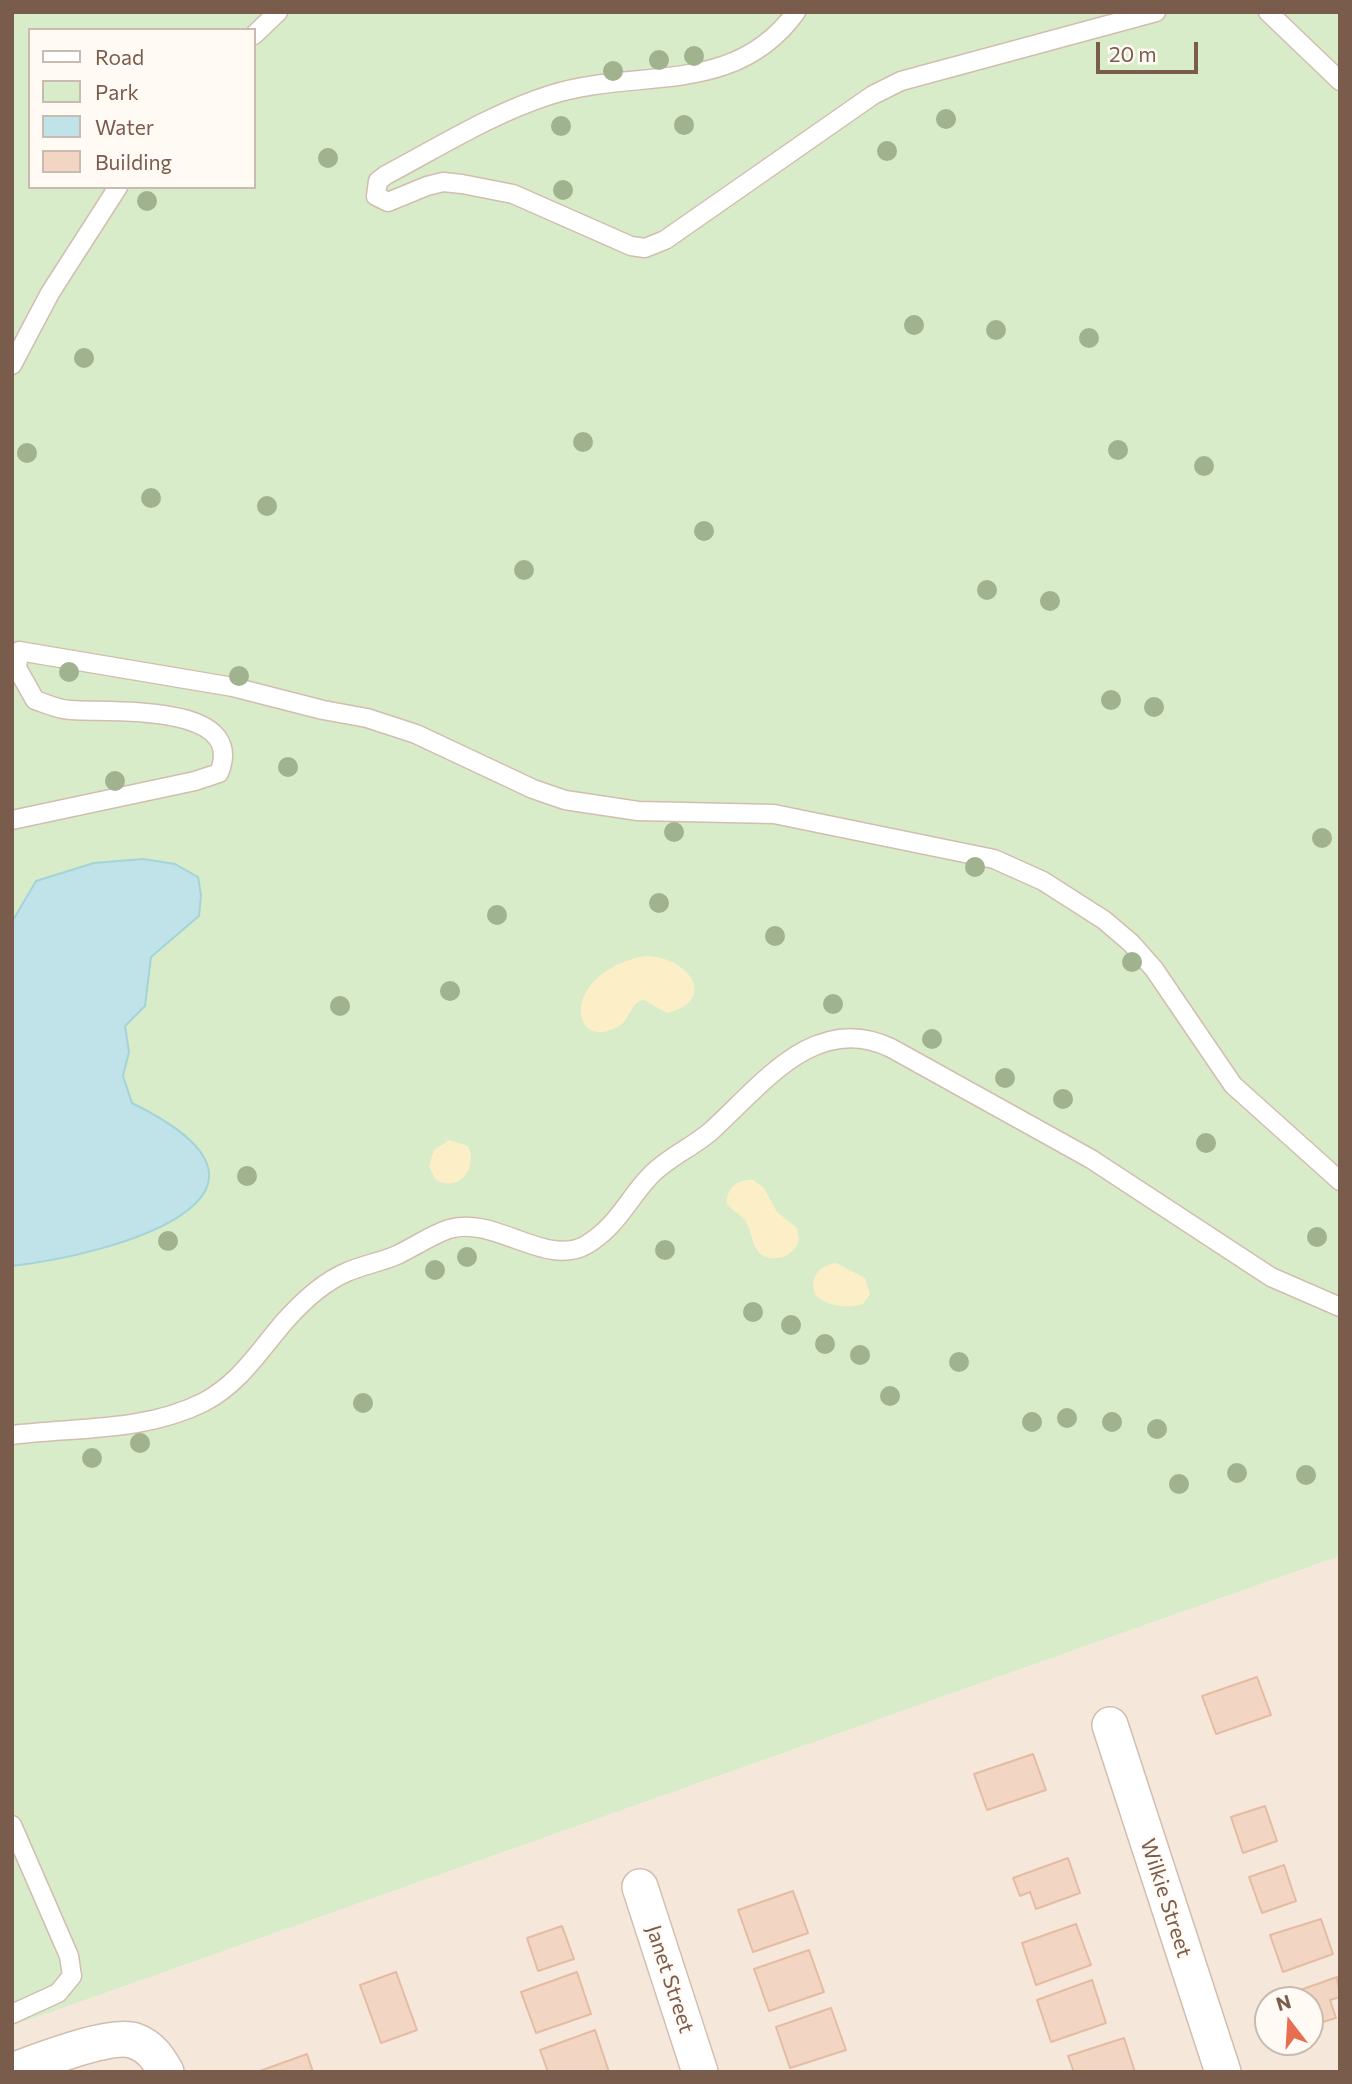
<!DOCTYPE html>
<html>
<head>
<meta charset="utf-8">
<style>
  body { margin:0 }
  #map { position:relative; width:1352px; height:2084px; overflow:hidden; background:#fdf6ec; font-family:Commissioner,sans-serif }
  canvas { display:block }
  .frame { position:absolute; inset:0; border:14px solid #7a5c4d; pointer-events:none }
  .legend { position:absolute; left:28px; top:28px; width:228px; height:161px; box-sizing:border-box; background:#fffaf3; border:2px solid #cabbb1; margin:0; padding:9px 12px; list-style:none; font-size:21px; color:#7a5c4d }
  .legend li { display:flex; align-items:center; gap:14px; height:35px }
  .legend b { width:35px; border:2px solid #cabbb1 }
  .north { position:absolute; left:1254px; top:1986px; width:70px; height:70px; box-sizing:border-box; background:#fffaf3; border:2px solid #cabbb1; border-radius:50%; rotate:343deg; font-size:19px; font-weight:700; line-height:28px; text-align:center; color:#7a5c4d }
  .north::after { content:''; display:block; margin:auto; width:24px; height:32px; background:#e76f51; clip-path:polygon(50% 0,100% 100%,50% 72%,0 100%) }
  .scale { position:absolute; left:1096px; top:42px; width:102px; height:32px; box-sizing:border-box; border:4px solid #7a5c4d; border-top:0; padding-left:9px; font-size:21px; line-height:24px; white-space:nowrap; color:#7a5c4d; -webkit-text-stroke:5px #fffaf3; paint-order:stroke }
</style>
</head>
<body>
<div id="map">
<canvas width="1352" height="2084"></canvas>
<div class="frame"></div>
<ul class="legend">
<li><b style="height:9px;background:#fff"></b>Road</li>
<li><b style="height:19px;background:#d8ecc9"></b>Park</li>
<li><b style="height:19px;background:#bfe3e8"></b>Water</li>
<li><b style="height:19px;background:#f3d5c3"></b>Building</li>
</ul>
<div class="north">N</div>
<div class="scale">20 m</div>
</div>
<script>
const ctx = document.querySelector('canvas').getContext('2d');
ctx.lineJoin = 'round';
function fillPath(path, color) { ctx.fillStyle = color; ctx.fill(path, 'evenodd'); }
function stroke(path, color, width, dash) { ctx.strokeStyle = color; ctx.lineWidth = width; ctx.lineCap = dash ? 'butt' : 'round'; ctx.setLineDash(dash || []); ctx.stroke(path); }
function label(font, color, halo, rows, align = 'center') {
  ctx.font = font + ' Commissioner,sans-serif'; ctx.lineWidth = 5; ctx.setLineDash([]); ctx.textBaseline = 'middle'; ctx.strokeStyle = halo; ctx.fillStyle = color; for (const [text, x, y, turn = 0] of rows) {
    ctx.save(); ctx.translate(x, y); ctx.rotate((+turn || 0) * Math.PI / 180); ctx.textAlign = isNaN(turn) ? turn : align; if (halo) ctx.strokeText(text, 0, 0); ctx.fillText(text, 0, 0); ctx.restore();
  }
}
const residential = new Path2D(`
  M1340,1556V2072H12V2026ZM1268,2000H1310V2042H1268Z`);
const green = new Path2D(`
  M12,12H1340V1556L12,2026ZM30,30H254V187H30Z`);
const sand = new Path2D(`
  M645,956C688,956 720,1000 667,1013L644,1000L639,1001C630,1007 629,1020 619,1026C571,1055 557,973 645,956Z
  M449,1140L468,1146C479,1169 457,1194 435,1179L429,1166L434,1150Z
  M753,1180L764,1188L777,1212L797,1228L799,1241C795,1250 788,1257 778,1258C749,1261 755,1232 744,1219C738,1212 731,1211 727,1203C726,1188 738,1179 753,1180Z
  M836,1263L865,1278L870,1294L863,1304C849,1309 828,1306 816,1296C808,1279 819,1265 836,1263Z`);
const water = new Path2D(`
  M143,859L175,864L198,877L201,895L199,916L151,957L145,1006L125,1026L129,1052L123,1076L132,1103C324,1197 109,1255 12,1266V922L36,881L94,863Z`);
const building = new Path2D(`
  M1257,1677L1271,1715L1216,1734L1202,1696Z
  M1033,1754L1046,1790L987,1810L974,1774Z
  M1265,1806L1277,1841L1243,1853L1231,1817Z
  M1068,1858L1080,1893L1036,1909L1030,1892L1020,1896L1013,1878Z
  M1284,1865L1296,1901L1262,1913L1249,1877Z
  M793,1891L808,1933L753,1952L738,1910Z
  M1321,1919L1333,1954L1283,1972L1270,1935Z
  M1076,1924L1091,1965L1036,1985L1022,1943Z
  M562,1926L574,1959L538,1971L527,1938Z
  M809,1950L824,1992L769,2011L754,1969Z
  M396,1972L417,2030L381,2043L360,1985Z
  M577,1972L591,2014L536,2033L521,1992Z
  M1337,1977L1340,1997L1330,2000L1336,2018L1310,2026V2000H1292L1289,1994Z
  M1092,1980L1106,2023L1051,2042L1037,2000Z
  M831,2008L846,2050L790,2068L776,2027Z
  M595,2030L609,2072H548L540,2050Z
  M1124,2038L1135,2072H1074L1068,2056Z
  M307,2054L313,2072H257Z`);
const service = new Path2D(`
  M796,12C734,98 637,67 550,95C493,113 439,147 386,175L378,181L376,196L388,202L427,186L443,182L462,184L513,194L631,246L645,248L665,240L873,95L901,81L1156,12
  M1268,12L1340,81
  M254,35L278,12
  M12,365L50,293L118,187
  M12,820L195,781L219,773C248,702 110,713 71,710C59,710 47,704 35,700L17,668L19,651L233,687L323,710L367,718L416,734L533,789L565,800L638,811L774,814L994,859L1043,881L1104,920L1131,943L1154,969L1233,1085L1340,1181
  M12,1435C76,1427 145,1432 204,1402C240,1383 259,1351 285,1321C302,1302 323,1282 347,1272C363,1265 381,1262 397,1255C414,1247 431,1235 449,1229C494,1215 546,1268 586,1245C616,1228 628,1199 650,1176C667,1158 691,1148 710,1132C761,1086 815,1011 891,1048L1091,1159L1271,1277L1340,1307
  M12,1825L69,1956L72,1976L58,1993L12,2014`);
const minor = new Path2D(`
  M1110,1725L1223,2072
  M640,1887L700,2072
  M12,2071C37,2062 112,2032 135,2041C151,2047 158,2058 166,2072`);
const trees = [
  [694,56],
  [659,60],
  [613,71],
  [946,119],
  [684,125],
  [561,126],
  [887,151],
  [328,158],
  [563,190],
  [147,201],
  [914,325],
  [996,330],
  [1089,338],
  [84,358],
  [583,442],
  [1118,450],
  [27,453],
  [1204,466],
  [151,498],
  [267,506],
  [704,531],
  [524,570],
  [987,590],
  [1050,601],
  [69,672],
  [239,676],
  [1111,700],
  [1154,707],
  [288,767],
  [115,781],
  [674,832],
  [1322,838],
  [975,867],
  [659,903],
  [497,915],
  [775,936],
  [1132,962],
  [450,991],
  [833,1004],
  [340,1006],
  [932,1039],
  [1005,1078],
  [1063,1099],
  [1206,1143],
  [247,1176],
  [1317,1237],
  [168,1241],
  [665,1250],
  [467,1257],
  [435,1270],
  [753,1312],
  [791,1325],
  [825,1344],
  [860,1355],
  [959,1362],
  [890,1396],
  [363,1403],
  [1067,1418],
  [1032,1422],
  [1112,1422],
  [1157,1429],
  [140,1443],
  [92,1458],
  [1237,1473],
  [1306,1475],
  [1179,1484]
];
const streetNames = [
  ["Wilkie Street",1166,1898,72],
  ["Janet Street",670,1979,72]
];
fillPath(residential, '#f5e8da');
fillPath(green, '#d8ecc9');
fillPath(sand, '#fcefc7');
fillPath(water, '#bfe3e8');
stroke(water, '#a5d3da', 2);
fillPath(building, '#f3d5c3');
stroke(building, '#e6bba3', 2);
stroke(service, '#d1beb0', 21);
stroke(minor, '#d1beb0', 38);
stroke(service, '#fff', 18);
stroke(minor, '#fff', 35);
ctx.fillStyle = '#a0b28e';
for (const [x, y] of trees) { ctx.beginPath(); ctx.arc(x, y, 10, 0, 2 * Math.PI); ctx.fill(); }
label('21px', '#7a5c4d', '#fffaf3', streetNames);
</script>
</body>
</html>
